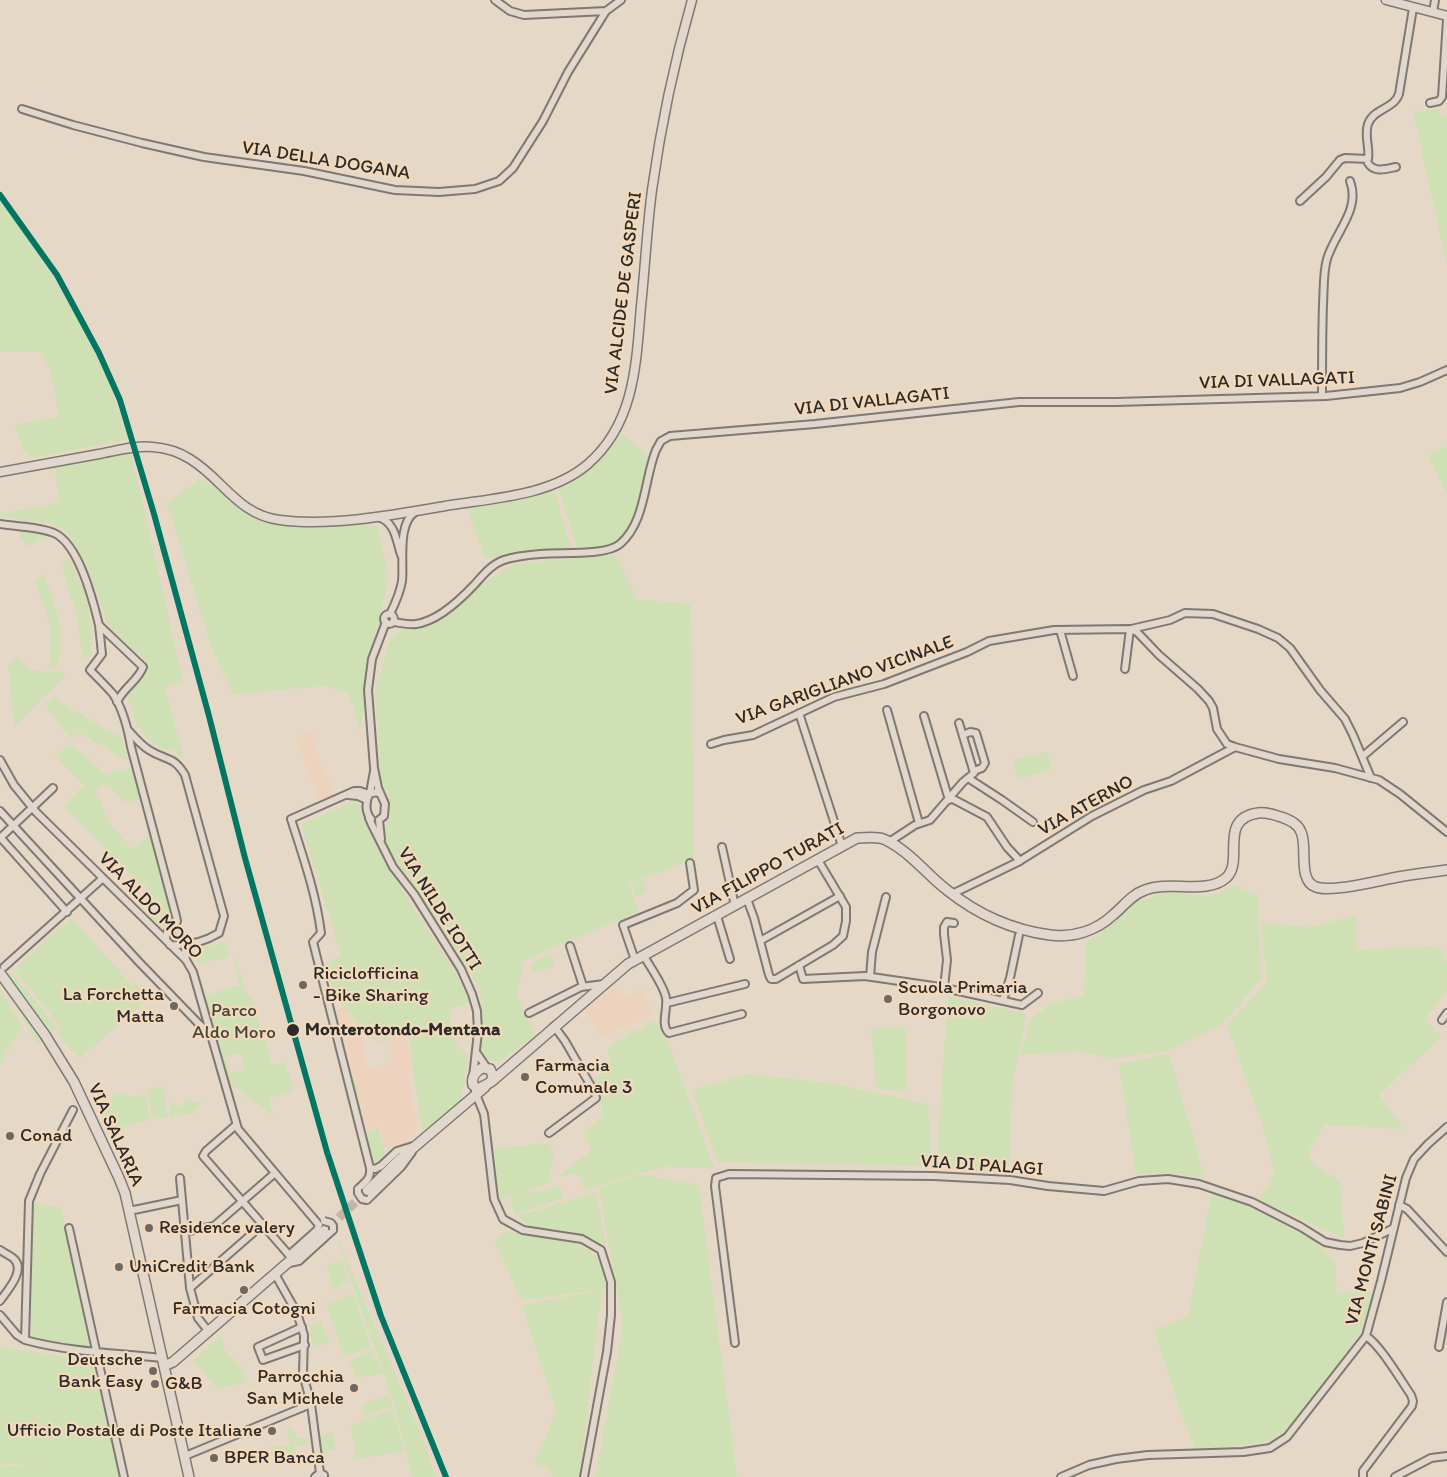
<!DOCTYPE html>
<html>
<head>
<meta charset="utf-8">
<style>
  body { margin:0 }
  canvas { display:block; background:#e6d8c7 }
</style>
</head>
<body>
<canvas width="1447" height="1477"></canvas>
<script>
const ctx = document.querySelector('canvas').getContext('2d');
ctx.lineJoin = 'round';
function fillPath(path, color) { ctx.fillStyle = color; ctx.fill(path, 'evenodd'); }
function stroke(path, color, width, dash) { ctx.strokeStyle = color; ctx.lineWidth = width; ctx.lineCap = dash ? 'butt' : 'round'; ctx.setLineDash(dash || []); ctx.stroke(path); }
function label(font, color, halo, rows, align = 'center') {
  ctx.font = font + ' Itim,sans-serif'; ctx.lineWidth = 4.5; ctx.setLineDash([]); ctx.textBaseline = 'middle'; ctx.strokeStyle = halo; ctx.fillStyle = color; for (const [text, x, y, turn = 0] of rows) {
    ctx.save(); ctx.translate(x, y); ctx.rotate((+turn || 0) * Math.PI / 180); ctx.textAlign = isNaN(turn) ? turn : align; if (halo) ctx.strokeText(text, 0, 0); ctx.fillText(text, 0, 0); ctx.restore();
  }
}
const built = new Path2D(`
  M311,730L320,760L334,797L319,800L296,738Z
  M615,988L621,998L643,989L652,1015L602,1038L583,1008Z
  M346,1006L351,1029L360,1028L367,1070L393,1062L389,1040L407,1036L413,1075L408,1077L418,1130L409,1135L410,1143L385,1147L379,1125L367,1130L336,1011Z`);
const green = new Path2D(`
  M1438,109L1441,116L1447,115V264L1413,112Z
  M0,200C38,251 73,306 100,363C112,387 119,414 128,439L32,458L25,452L14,425L59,417L51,372L40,351L0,352Z
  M621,433L649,457C641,484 640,520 618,540C615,543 613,546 609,547C599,549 588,549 578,551L558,487L581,476L599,460Z
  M1447,446V493L1428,455Z
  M130,453L133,460V470L138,482L182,678V682L165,686L184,759L174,751L163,749L148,740L136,724L132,707L125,697L148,672L147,662L113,631L108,625L87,565L67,532L57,526L45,522L0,517V514L60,502L54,468Z
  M200,479L280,520L377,526L388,576L360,730L349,694L324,686L233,694L211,645L167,503Z
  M554,489L571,549L485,558L468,510Z
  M16,530L49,534L27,547Z
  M616,555L637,600L691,603L694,858L642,879L646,892L636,896L632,885L642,879L630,884C631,894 636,902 639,912L595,930L520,963L522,971L516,993L535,1035L500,1061L487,1060L481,1049L483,1021L480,989L434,916L389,853L385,842L384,829V826L391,817L388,793L381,786L375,690L392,636L517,563Z
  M69,558L85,593L92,628L91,656L82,658L78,620L61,565Z
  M43,574C56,603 68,638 55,669L49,668V620L35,581Z
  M19,657L30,670L68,673L14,727L8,663Z
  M55,696L59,702L122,738L127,760L80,733L70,738L45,704Z
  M69,743L108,776L110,772L130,768L135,779L139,799L126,803L110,787L101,784L94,792L102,803L100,804L112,826L133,850L150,835L175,920L173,927L158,929L145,914L160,908L145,884H140L64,806L84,785L55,757Z
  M1047,752L1052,769L1018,779L1013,760Z
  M357,800L401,888L456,974L470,1003L448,1009L457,1045L468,1056L460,1107L422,1131L408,1031L381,1042L367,1037L335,995L324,964L341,954L301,824Z
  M1236,885L1257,896L1261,979L1222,1025L1163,1052L1111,1058L1078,1051L1020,1055L1031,1019L1049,1005L1084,994L1086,944L1137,902L1164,893L1213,896Z
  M1356,915V950L1438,946L1447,963V990L1425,1020L1442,1036L1379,1095L1404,1129L1324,1125L1308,1153L1315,1166L1340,1181L1344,1238L1258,1200L1275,1174L1264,1130L1227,1025L1267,982L1261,923L1311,927Z
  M71,918L132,985L135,983L149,998L79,1059L57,1034L62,1028L14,969Z
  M226,942L229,957L198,964L195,949Z
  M551,953L554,966L534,973L530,965Z
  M234,959H236L246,995H251L272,1065L285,1063L294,1090L269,1098L273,1116L234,1086L226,1083L220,1063L226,1059L231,1073L245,1070L241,1053L220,1058L202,996L240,985Z
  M12,972L57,1028L39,1045L0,979V977Z
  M0,990L22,1025L0,1065Z
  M948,996L1027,1014L1013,1079L1008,1175L936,1167Z
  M655,1020L669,1044L714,1168L662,1167L586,1190L578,1173L558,1176L592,1150L584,1133L603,1114L593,1080L610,1067L608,1047Z
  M871,1028H905V1092L876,1088Z
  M1169,1054L1205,1178L1171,1173L1136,1174L1119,1064Z
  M749,1074L830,1083L928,1104L932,1166L718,1162L692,1090Z
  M354,1076L366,1134L378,1128L386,1156L371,1165L349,1078Z
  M163,1087L168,1118L152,1119L148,1089Z
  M115,1092L136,1098L145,1093L150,1119L130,1124L113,1139L98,1106L109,1101Z
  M184,1099L201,1103L193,1113L170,1117L169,1102L185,1107Z
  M549,1143L554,1155L551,1166V1182L520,1194L544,1191L558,1184L564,1198L515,1215L510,1201L516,1195L499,1201L494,1148Z
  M644,1174L699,1186L737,1477H595L623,1327L599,1188Z
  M596,1192L606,1245L602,1247L586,1236L528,1226L518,1216Z
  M1212,1192L1249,1203L1315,1241L1335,1264L1337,1294L1364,1288L1373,1294L1360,1334L1288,1430L1267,1442L1196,1450L1182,1415L1154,1330L1188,1316Z
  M32,1203L61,1207L90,1344L82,1346L39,1341L32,1337L31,1330Z
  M333,1228L417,1425L436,1477H412L395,1407Z
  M506,1231L577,1243L596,1255L607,1289L521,1300L495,1241Z
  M342,1259L349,1280L333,1291L327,1267Z
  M602,1290L579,1477H552L550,1469L535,1464L556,1411L522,1305Z
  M354,1293L371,1347L344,1357L326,1304Z
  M320,1321L329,1343L314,1349L308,1326Z
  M222,1335L224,1349L245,1373L242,1376L247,1383L238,1384L218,1389L193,1361Z
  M0,1347L93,1360L119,1477H0V1465L55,1467L0,1463Z
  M372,1350L383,1374L357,1377L349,1361Z
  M387,1394L393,1406L365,1416L362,1405Z
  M393,1409L404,1451L356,1459L351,1425Z
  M292,1428L297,1438L308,1439L307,1445L295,1447L296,1459L272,1457L271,1447L290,1445L287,1429Z
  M333,1432L336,1449L321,1453L318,1437Z`);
const secondaryTunnel = new Path2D(`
  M329,1227L364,1194`);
const minor = new Path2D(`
  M495,0L510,11L524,15L606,11
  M1433,12L1435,0
  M1430,103L1439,101L1442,97L1447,20
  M22,109L73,125L142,143L204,157L304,171L395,190L439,192L475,189L499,181L513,168L543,121L568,72L606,11L621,0
  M1368,163C1374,173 1386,169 1396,167
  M1300,201L1326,177L1340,160L1345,158L1368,159C1370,147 1364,136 1368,124C1374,108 1394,109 1399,94L1413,8
  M1322,396C1322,365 1322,335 1323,304C1324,289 1323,273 1327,259C1335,232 1361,210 1350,181
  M378,517C395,522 396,539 401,555
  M0,524C17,527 38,526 54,533C79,544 93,600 99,625
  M390,614C395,604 400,593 402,581C404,562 397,524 415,512
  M384 619a5 5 0 1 1 10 0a5 5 0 1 1-10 0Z
  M393,622C401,623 409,625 416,624C438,621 461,599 475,584C484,574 492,564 504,560C516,556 529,555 541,554C560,552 606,556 620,544C646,522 644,479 656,450L661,441L670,436L815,424L1019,402H1116L1326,396L1400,388L1420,382L1447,370
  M1131,629L1170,620L1185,613L1213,614L1258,629L1278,638L1290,648L1320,690L1345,719L1353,735L1371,778
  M1060,630L1073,676
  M1125,669L1130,629
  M117,702C123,688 138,681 143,667L99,625L102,654L90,670C98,678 106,686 113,694C123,709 128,729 131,747L176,916L177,921L174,928
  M887,710L919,823
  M799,713L842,846
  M924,716L949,800
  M129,731C135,738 141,745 149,750C166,761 173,755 185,775L224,916L219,933C204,942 187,946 170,945
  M963,735L970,732L976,733L985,763L982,768L974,771
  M711,744L724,740L753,735L834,697L884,684L967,652L989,641L1054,630L1130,629L1137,632L1159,655L1198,689L1209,701L1213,708L1217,729L1227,744L1235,747L1279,759L1335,768L1379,780L1400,794L1447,832
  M1363,756L1403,722
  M0,760L14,785L36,812L186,960L193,972L238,1129L319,1225L317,1230L289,1255
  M968,778L1002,800L1033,822
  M370,793L374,771
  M369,794C366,802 365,812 371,819
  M348,795L358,796L367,800
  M951,798L987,817L1007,847L1020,861
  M0,811L139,962L199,1024L210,1034
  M369,818L372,825L393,867L414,894L461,969L472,994L477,1011L478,1032L473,1077
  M379,820L384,816L385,804L378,788L374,768L368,690L372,659L386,622
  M379,820L381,839
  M0,837L67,912
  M0,838L53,788
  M889,842L915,825L930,820L963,782L974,773L959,723
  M722,847L735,906
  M952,894L1018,862L1092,816L1144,790L1171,781L1235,747
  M747,899L754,918L769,975L771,979H776L833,945L843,936L846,921V907L818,860
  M717,916L730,959
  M166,940C166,933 167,930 174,928C185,935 185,947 186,960
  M760,941L840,896
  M570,946L583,986
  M644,956C650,967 664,986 666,998C668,1009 660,1025 669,1033L742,1014
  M635,960L623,925L677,903L694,890L690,863
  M799,965L803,979L865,976L940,987L1022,1005L1038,993
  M4,967L103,878
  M870,977L872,952L886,897
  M944,988L947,960L944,934V927L947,922L954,923
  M1003,1000L1010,978L1019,935
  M667,1003L745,984
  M529,1013L581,987L604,984
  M1442,1020L1447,1013
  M476,1052L487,1068
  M475,1092L484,1114L494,1199L503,1219L523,1230L582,1239L601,1250L611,1282V1315L607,1352L584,1477
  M73,1110L40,1174L29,1201L25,1340C69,1352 117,1353 162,1358
  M236,1125L206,1151L203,1156L289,1255
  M549,1133L596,1098L595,1093L565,1041L554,1026
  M370,1168L375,1169L381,1166L397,1151L413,1146
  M180,1178L190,1288L198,1318L209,1332
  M358,1189C366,1181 371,1179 370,1168L313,942L321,933C316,893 303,857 291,819L354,791H360L369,794L377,792L380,794
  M367,1200L401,1167L412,1152
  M1399,1205L1407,1209L1447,1252
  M129,1211L182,1200
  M69,1228L124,1477
  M184,1232L214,1226L275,1173
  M0,1250C4,1253 10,1255 14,1259C26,1270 7,1291 0,1301
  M289,1263L299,1261L333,1230
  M275,1274L297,1313L304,1335L303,1374L311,1404L320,1473
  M190,1288L262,1225
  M0,1315L17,1335L25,1340
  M302,1327L258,1347L263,1360L305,1345
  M735,1343L715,1186L716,1178L729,1174L934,1176L1010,1180L1048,1186L1104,1191L1139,1181L1168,1179L1199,1184L1252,1202L1301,1227L1325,1242L1340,1245L1350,1246L1363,1243L1394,1228
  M1439,1347L1447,1302
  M185,1456L311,1404
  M315,1477L320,1473L324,1475V1477
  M1061,1477L1089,1465L1116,1459L1148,1455L1243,1452L1270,1448L1287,1437L1366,1336L1381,1281L1406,1178L1414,1159L1428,1144L1447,1127
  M1363,1477V1471L1412,1406L1413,1401L1411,1395C1400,1379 1381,1346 1366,1336
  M1395,1477L1431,1458L1447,1456`);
const tertiary = new Path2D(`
  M1386,0L1447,16
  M0,472C33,466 66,460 99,454C116,451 135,445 153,447C166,448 179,452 190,459C223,479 238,515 280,520C332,527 399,514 451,505C496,498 552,495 588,464C635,423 636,364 641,306C645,268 647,228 652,190C661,125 674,63 692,0`);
const secondary = new Path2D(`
  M0,973L45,1035L74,1082L119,1178L125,1193L189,1477
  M482,1068L490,1069L493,1076L491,1082L478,1089L473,1085C471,1077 475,1072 482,1068Z
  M491,1082L628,964L857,838C864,838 872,837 879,838C884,838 889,842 893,844C914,856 928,876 947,890C977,914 1012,930 1050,935C1073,938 1096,931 1113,915C1124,906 1131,895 1145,890C1170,880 1206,895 1226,878C1245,861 1217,819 1258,813C1267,812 1275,815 1284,818C1291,821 1298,824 1301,832C1308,845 1297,881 1316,887C1333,893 1380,880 1398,877C1415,874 1431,872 1447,870
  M364,1194L399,1160L485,1087
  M164,1366L173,1362L329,1227`);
const minorBridge = new Path2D(`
  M358,1189V1193L362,1199L367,1200
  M324,1221L331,1223L333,1226V1230`);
const rail1 = new Path2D(`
  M0,195L57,275L99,353L120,400L154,514L209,716L245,858L327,1152L381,1316L446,1477`);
const markers = [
  [303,985,5,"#6c6862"],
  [888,999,5,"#6c6862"],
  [174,1006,5,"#6c6862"],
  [293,1030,7,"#2b2b2b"],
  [525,1077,5,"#6c6862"],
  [10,1136,5,"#6c6862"],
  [149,1228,5,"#6c6862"],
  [119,1267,5,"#6c6862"],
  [244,1290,5,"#6c6862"],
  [153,1371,5,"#6c6862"],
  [155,1384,5,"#6c6862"],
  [354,1388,5,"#6c6862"],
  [272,1431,5,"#6c6862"],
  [214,1458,5,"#6c6862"]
];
const streetNames = [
  ["VIA DELLA DOGANA",326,161,9],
  ["VIA ALCIDE DE GASPERI",624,293,-83],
  ["VIA DI VALLAGATI",1277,381,-2],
  ["VIA DI VALLAGATI",872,402,-6],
  ["VIA GARIGLIANO VICINALE",845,681,-20],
  ["VIA ATERNO",1086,806,-29],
  ["VIA FILIPPO TURATI",768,869,-29],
  ["VIA ALDO MORO",150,906,46],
  ["VIA NILDE IOTTI",439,909,58],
  ["VIA SALARIA",115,1135,66],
  ["VIA DI PALAGI",982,1166,4],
  ["VIA MONTI SABINI",1372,1250,-75]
];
const poiNames = [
  ["Riciclofficina",313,974],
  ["- Bike Sharing",313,996],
  ["Scuola Primaria",898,988],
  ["Borgonovo",898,1010],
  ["La Forchetta",164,995,"right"],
  ["Matta",164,1017,"right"],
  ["Farmacia",535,1066],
  ["Comunale 3",535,1088],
  ["Conad",20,1136],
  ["Residence valery",159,1228],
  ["UniCredit Bank",129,1267],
  ["Farmacia Cotogni",244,1309,"center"],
  ["Deutsche",143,1360,"right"],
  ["Bank Easy",143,1382,"right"],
  ["Parrocchia",344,1377,"right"],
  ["San Michele",344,1399,"right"],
  ["G&B",165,1384],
  ["Ufficio Postale di Poste Italiane",262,1431,"right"],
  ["BPER Banca",224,1458]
];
const parkNames = [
  ["Parco",234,1011],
  ["Aldo Moro",234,1033]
];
const stopNames = [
  ["Monterotondo-Mentana",305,1030]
];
fillPath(built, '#edd3bd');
fillPath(green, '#cfe0b4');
stroke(secondaryTunnel, '#c1b5a8', 9, [9, 4.5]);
stroke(minor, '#7f7971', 10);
stroke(tertiary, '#7f7971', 11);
stroke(secondary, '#7f7971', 12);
stroke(minor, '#e1d7cc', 6);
stroke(tertiary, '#e1d7cc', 8);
stroke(secondary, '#e1d7cc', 9);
stroke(minorBridge, '#7f7971', 10, []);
stroke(minorBridge, '#e1d7cc', 6);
stroke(rail1, '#007663', 6);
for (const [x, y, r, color] of markers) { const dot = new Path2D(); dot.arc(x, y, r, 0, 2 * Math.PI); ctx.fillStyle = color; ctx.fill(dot); stroke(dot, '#f3d9ba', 2); }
label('19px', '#2b2b2b', '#f3d9ba', streetNames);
label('19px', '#2b2b2b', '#f3d9ba', poiNames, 'left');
label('19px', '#41473d', '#f3d9ba', parkNames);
label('bold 19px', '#2b2b2b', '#f3d9ba', stopNames, 'left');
</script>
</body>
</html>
